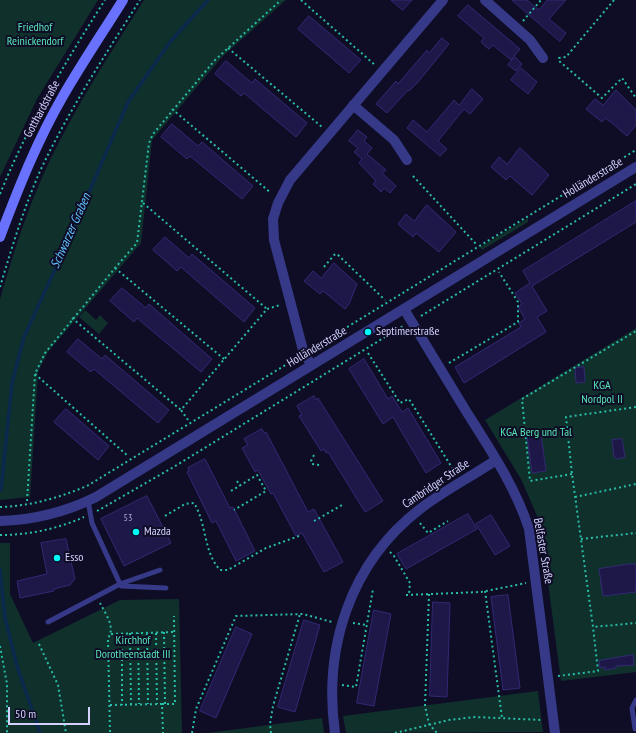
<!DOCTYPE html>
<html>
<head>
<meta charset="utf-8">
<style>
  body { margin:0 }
  #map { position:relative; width:636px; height:733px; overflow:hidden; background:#0f0d26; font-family:"PT Sans Narrow",sans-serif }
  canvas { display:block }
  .scale { position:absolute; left:8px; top:707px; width:82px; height:18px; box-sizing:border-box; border:2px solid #d3d2ff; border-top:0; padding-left:5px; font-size:12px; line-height:14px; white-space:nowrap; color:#d3d2ff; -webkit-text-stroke:3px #0f0d26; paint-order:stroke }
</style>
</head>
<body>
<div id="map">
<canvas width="636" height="733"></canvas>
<div class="scale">50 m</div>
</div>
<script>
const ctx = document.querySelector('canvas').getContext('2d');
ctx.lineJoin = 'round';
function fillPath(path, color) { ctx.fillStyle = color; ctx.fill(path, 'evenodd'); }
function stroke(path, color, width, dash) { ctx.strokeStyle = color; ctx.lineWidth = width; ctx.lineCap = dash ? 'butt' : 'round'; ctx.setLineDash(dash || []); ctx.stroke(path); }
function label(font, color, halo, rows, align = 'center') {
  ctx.font = font + ' "PT Sans Narrow",sans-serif'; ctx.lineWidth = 4; ctx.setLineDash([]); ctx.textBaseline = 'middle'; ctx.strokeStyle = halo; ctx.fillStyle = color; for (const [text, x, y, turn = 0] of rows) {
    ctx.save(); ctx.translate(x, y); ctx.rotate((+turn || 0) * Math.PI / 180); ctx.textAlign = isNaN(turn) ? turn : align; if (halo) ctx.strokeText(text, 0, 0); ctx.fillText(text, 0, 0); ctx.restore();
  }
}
const green = new Path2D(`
  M0,0H98L37,99L0,177Z
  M144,0H286L222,57L152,140L141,243L48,352L38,372L30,497L0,500V300L2,292C15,247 30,202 50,160C77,104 111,52 144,0Z
  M528,218V222L482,250L480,247Z
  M85,310L96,320L100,315L108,323L99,334L79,317Z
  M636,328V672L561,681L543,545L538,518L521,479L485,420Z
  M0,543H10V594L33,643L120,600L179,599L182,733H0Z
  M538,691L543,732L346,733L343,716Z
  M322,718L324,733H208Z`);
const stream = new Path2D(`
  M1,490L12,383L24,337L68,241L128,102L170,42L208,0
  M0,569L5,618L17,666L40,733`);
const building = new Path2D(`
  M391,0H412L403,10Z
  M512,0H527L539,10L547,0H566L549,19L566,33L560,41Z
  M468,5L520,49L511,60L493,45L489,49L485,46L481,42L484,38L458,16Z
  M309,16L361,60L349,73L298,29Z
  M442,38L449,44L418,82L409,91L408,90L387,113L376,104L396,81L398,84L427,50L429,53Z
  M515,57L522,64L516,71L508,65Z
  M226,61L252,83L255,79L307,123L296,137L244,93L241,96L215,74Z
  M521,68L537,82L528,94L511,80Z
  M472,89L483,99L470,114L464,109L438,141L447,149L440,156L407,128L413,120L427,132L454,100L459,105Z
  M616,90L636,110V125L627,136L612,123L605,118L602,122L586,109L595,99L603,105Z
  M172,124L198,146L202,142L253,186L242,199L190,156L187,159L161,137Z
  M358,130L367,137L364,141L372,148L367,154L386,170L382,173L396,186L390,193L384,188L381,192L373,184L376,181L359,163L362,159L354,152L358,148L349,141Z
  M520,148L549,175L532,195L510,176L506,180L491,167L499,157L507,164Z
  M636,201V222L532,286L547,311L537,317L546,332L464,383L455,367L521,327L519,323L525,319L518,307L522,304L515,293L530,283L523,271Z
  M427,205L456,232L439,252L416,233L413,237L398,224L406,214L414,221Z
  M165,237L189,258L192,254L255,308L244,322L181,267L177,271L153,250Z
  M334,263L357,284L349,304L345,309L323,291L320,294L304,281L313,271L321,278Z
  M122,288L146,308L149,304L212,359L201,372L137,318L134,322L110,301Z
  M78,339L102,359L105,355L169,410L158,423L94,369L91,372L67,352Z
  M364,359L388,399L392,396L402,412L408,408L441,463L426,473L393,417L383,424L349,369Z
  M584,367L585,382L576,383L575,368Z
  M314,396L316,400L318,398L383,501L365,512L328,452L326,453L324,449L321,451L299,416L302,415L297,406Z
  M66,409L109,446L98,460L54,422Z
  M262,429L264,433L266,432L308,512L314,509L343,562L324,572L302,533L296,536L273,493L271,494L258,470L255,472L242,448L248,445L244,439Z
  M541,434L546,471L532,473L527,436Z
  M622,439L625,457L617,459L614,457L612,440Z
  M205,459L230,508L233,507L255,551L236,561L216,521L212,523L187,472L189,471L188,468Z
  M147,496L171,543L124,566L101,519Z
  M468,514L477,529L406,569L397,554Z
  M491,515L510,546L495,555L476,524Z
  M66,539L75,579L70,585L54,589V591L20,598L17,581L47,574L41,543Z
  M629,564H636V592L603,596L599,569Z
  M508,595L520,688L503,690L491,597Z
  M433,602L450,603L447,697L430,696Z
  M374,610L391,614L374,706L357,703Z
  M304,620L320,625L295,712L278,707Z
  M236,627L252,634L216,718L200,711Z
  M633,655L634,665L616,666V668L605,670V667L600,668L599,661Z`);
const path = new Path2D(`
  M301,0L375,65
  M614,0L566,57L559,58V61L602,98L622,78L636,98
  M523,21L541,0
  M228,48L322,127
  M172,109L271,193
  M413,176L476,244
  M0,194C28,125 65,62 105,0
  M143,203L267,309
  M324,267L334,255L337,254L385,300
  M115,268L224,359
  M0,287C12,247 24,207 41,169C69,110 105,55 140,0
  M421,316L636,184
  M72,318L181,410
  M313,348L636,150
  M368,353L400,403L409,399L456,474
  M449,363L518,322V302L499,272
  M35,374L128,456
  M636,407L566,417L572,474L593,627L636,623
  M188,420L181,410L267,309L280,305
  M314,455L311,461L312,464L320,465
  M572,474L530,481L522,399L636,331
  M237,481L240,486
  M231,491L257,475L266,491L234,510
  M575,497L636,484
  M27,501L35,374L45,353L115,268L137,243L149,143L153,134L215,60L281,0
  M0,507C31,506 58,498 87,486L297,358
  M97,511L172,468L403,326
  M165,516L185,504L194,503C207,524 203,551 220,570H228L266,548L299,536
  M314,521L344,504
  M420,523L428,533L448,521
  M0,535C29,535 57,529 84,517
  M581,539L636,533
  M390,552L394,556L410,583L409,594
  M485,591L502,718
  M429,594L425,706L429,724L437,733
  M406,595L481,592L526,583
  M100,603C105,613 116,627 108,638L110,733
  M353,623L367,625
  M164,632L165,704
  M130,633L131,704
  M138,633L139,704
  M147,633L148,704
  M156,633L157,704
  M111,634L174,632
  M122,634V705
  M39,644L58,685L66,733
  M0,646L7,684V733
  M558,676L598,671L593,627
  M342,685L356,687L373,589
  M162,704H175L174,616
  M110,705L162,704L163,733
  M192,733L196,709L236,616L303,614L332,622
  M271,733L270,724L273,706L300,614
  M395,733L449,720L475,717L543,720`);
const service = new Path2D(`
  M88,501L92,523L121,586L166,588
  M48,622L120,584L160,570
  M635,729L632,708L636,700`);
const minor = new Path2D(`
  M485,0L530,40L543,58
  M353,105L394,140L407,160
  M404,309C425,343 445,377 466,411C490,449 515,486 529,529L555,733
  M311,365L303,350L274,240L273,219L278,203L290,180L443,0
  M335,733C323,648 350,563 420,509C443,491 471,477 496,460`);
const tertiary = new Path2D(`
  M0,521C34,520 66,512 96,497L636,167`);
const secondary = new Path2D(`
  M0,237C18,189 37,141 63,96C82,63 103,32 123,0`);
const markers = [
  [368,332,4,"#00f9fd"],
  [136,532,4,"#00f9fd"],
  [57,558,4,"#00f9fd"]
];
const numberNames = [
  ["53",128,518]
];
const parkNames = [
  ["Friedhof",35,28],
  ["Reinickendorf",35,42],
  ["KGA",602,386],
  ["Nordpol II",602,400],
  ["KGA Berg und Tal",536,433],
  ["Kirchhof",133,641],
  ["Dorotheenstadt III",133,655]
];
const streetNames = [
  ["Gotthardstraße",42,109,-62],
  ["Holländerstraße",593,178,-31],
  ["Holländerstraße",317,347,-31],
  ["Cambridger Straße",436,484,-34],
  ["Belfaster Straße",543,551,80]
];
const poiNames = [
  ["Septimerstraße",376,332],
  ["Mazda",144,532],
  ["Esso",65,558]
];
const waterNames = [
  ["Schwarzer Graben",71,231,-66]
];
fillPath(green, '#10302c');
stroke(stream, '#0b294c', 3.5);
fillPath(building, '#1e1848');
stroke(building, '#322975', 1);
stroke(path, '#28bda8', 2, [2, 3]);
stroke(service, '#363987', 5);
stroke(minor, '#363987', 10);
stroke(tertiary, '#363987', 10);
stroke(secondary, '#6972ff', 10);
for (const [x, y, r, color] of markers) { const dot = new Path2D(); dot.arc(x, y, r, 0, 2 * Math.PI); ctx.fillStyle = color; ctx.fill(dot); stroke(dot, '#0f0d26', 1.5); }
label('10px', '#a6a4d1', null, numberNames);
label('12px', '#57e6b6', '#0f0d26', parkNames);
label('12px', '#d3d2ff', '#0f0d26', streetNames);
label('12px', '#d3d2ff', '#0f0d26', poiNames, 'left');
label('italic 13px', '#60c3ff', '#0f0d26', waterNames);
</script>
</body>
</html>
